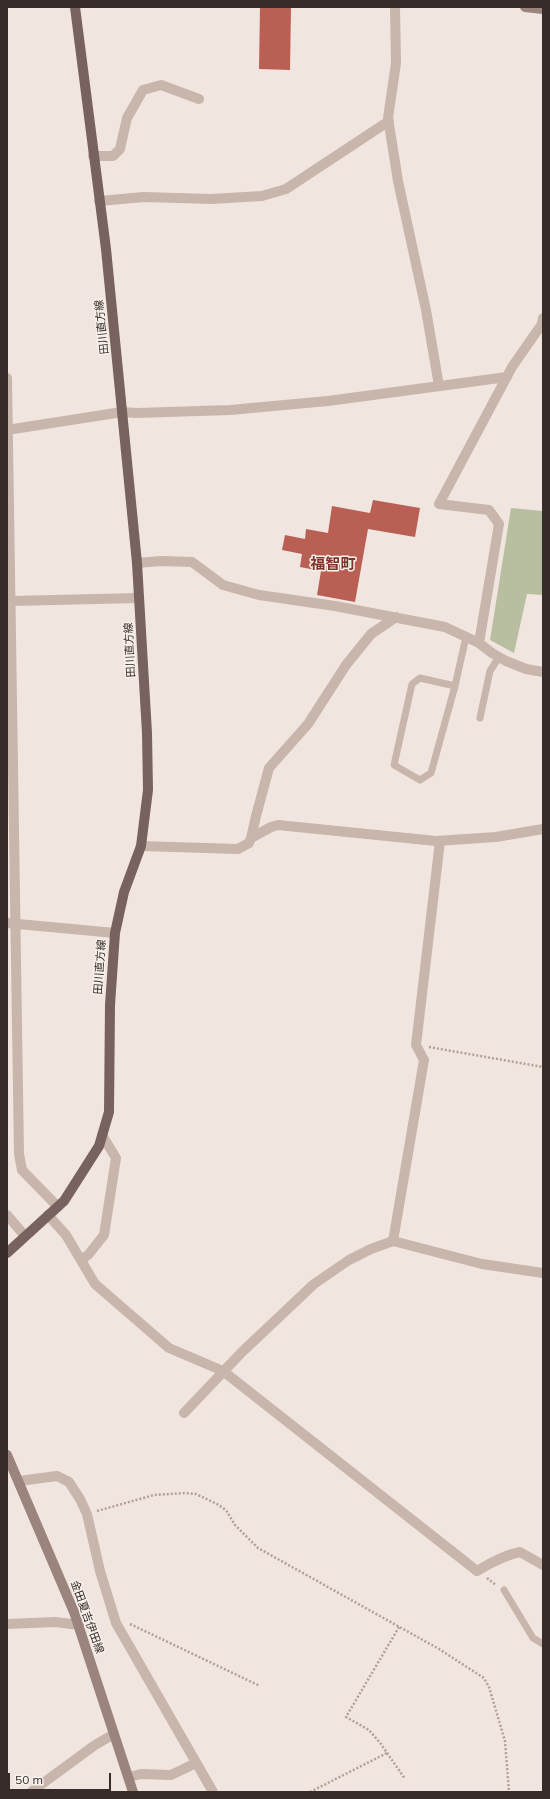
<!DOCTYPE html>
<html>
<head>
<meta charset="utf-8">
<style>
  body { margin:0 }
  #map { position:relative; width:550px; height:1799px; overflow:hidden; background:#f0e6df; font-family:Mulish,sans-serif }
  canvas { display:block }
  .frame { position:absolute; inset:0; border:8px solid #362c2a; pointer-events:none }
  .scale { position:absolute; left:8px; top:1773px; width:103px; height:18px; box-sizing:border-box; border:2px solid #362c2a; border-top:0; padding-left:5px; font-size:12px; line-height:14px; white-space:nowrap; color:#362c2a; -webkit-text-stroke:3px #f8f0eb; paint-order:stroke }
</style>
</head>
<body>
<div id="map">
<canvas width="550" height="1799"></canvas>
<div class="frame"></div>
<div class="scale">50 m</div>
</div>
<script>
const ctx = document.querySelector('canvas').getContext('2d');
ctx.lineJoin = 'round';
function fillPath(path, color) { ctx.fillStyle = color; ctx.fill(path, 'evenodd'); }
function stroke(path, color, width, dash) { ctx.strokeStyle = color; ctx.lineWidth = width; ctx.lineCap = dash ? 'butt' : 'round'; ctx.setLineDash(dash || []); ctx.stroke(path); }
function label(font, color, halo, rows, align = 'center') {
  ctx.font = font + ' Mulish,"Noto Sans JP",sans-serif'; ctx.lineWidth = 3; ctx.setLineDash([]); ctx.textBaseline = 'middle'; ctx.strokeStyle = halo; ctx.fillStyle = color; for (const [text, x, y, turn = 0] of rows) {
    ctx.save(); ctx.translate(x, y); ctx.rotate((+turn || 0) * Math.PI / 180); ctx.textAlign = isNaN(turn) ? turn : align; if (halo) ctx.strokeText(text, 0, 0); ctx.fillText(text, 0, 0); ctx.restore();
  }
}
const green = new Path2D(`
  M511,508L543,511V595L527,594L514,653L490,640Z`);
const building = new Path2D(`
  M260,7H291L290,70L259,69Z
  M373,500L420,508L415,537L368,529L355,602L317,595L321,571L300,567L302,554L282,550L285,535L305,539L306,529L328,533L332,506L370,513Z`);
const path = new Path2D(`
  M429,1047L543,1067
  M97,1511L154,1495L185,1493L196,1494L217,1504L226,1510L235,1525L258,1548L439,1649L484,1678L489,1687L505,1741L509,1792
  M487,1578L496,1585
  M130,1624L260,1686
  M399,1627L346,1717L369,1730L381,1744L405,1779
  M310,1792L387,1753`);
const service = new Path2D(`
  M455,686L420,678L412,684L394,765L420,780L431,773L455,686L466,637
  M480,718L490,671L499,657
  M504,1590L533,1638L543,1644`);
const minor = new Path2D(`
  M395,7L396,63L388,118L398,181L426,310L439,386
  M93,156H113L120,149L127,118L143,90L161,85L199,99
  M99,201L144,197L211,199L262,196L286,189L389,121
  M7,378L19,1154L22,1170L58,1207
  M7,430L122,412L137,413L230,410L328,401L507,377
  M137,563L161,561L192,562L223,585L259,595L335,606L445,627L479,643L492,653L506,661L526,669L543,672
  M11,601L139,598
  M479,643L499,524L489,510L439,504L512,367L535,334L542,324L543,318
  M251,838L271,827L278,825L436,841L496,837L543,829
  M141,846L238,849L249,843L251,838L256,816L269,768L308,724L346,665L371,634L396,617
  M7,923L115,933
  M7,1215L25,1236
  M48,1215L66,1235L95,1284L169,1348L223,1371L477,1571C490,1563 505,1555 520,1552L543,1565
  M393,1241L424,1060L416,1045L440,841
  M81,1260L88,1255L104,1235L116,1158L102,1135
  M184,1413L242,1352L314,1284L349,1260L371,1249L393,1241L482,1264L543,1273
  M19,1481L57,1476L69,1482L80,1499L87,1514L100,1571L116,1623L213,1792
  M7,1624L55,1622L79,1625
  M129,1777L141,1774L171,1775L196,1763
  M31,1792L95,1745L114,1734`);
const secondary = new Path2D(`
  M525,7L543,9
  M7,1455L74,1612L133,1792`);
const primary = new Path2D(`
  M7,1253L64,1201L99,1146L109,1112L110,1005L115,933L124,892L141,846L148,790L147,733L137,563L106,249L75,7`);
const streetNames = [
  ["田川直方線",102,327,-96],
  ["田川直方線",130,650,-93],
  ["田川直方線",100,967,-86],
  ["金田夏吉伊田線",87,1617,70]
];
const districtNames = [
  ["福智町",333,564]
];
fillPath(green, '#b8bea0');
fillPath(building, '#ba5f53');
stroke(path, '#b39f96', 2.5, [2, 2]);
stroke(service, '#c8b5ac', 7);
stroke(minor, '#c8b5ac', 10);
stroke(secondary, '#9b847d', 10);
stroke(primary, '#77625d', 10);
label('11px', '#362c2a', '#f8f0eb', streetNames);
label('bold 15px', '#7d342b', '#f8f0eb', districtNames);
</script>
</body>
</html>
